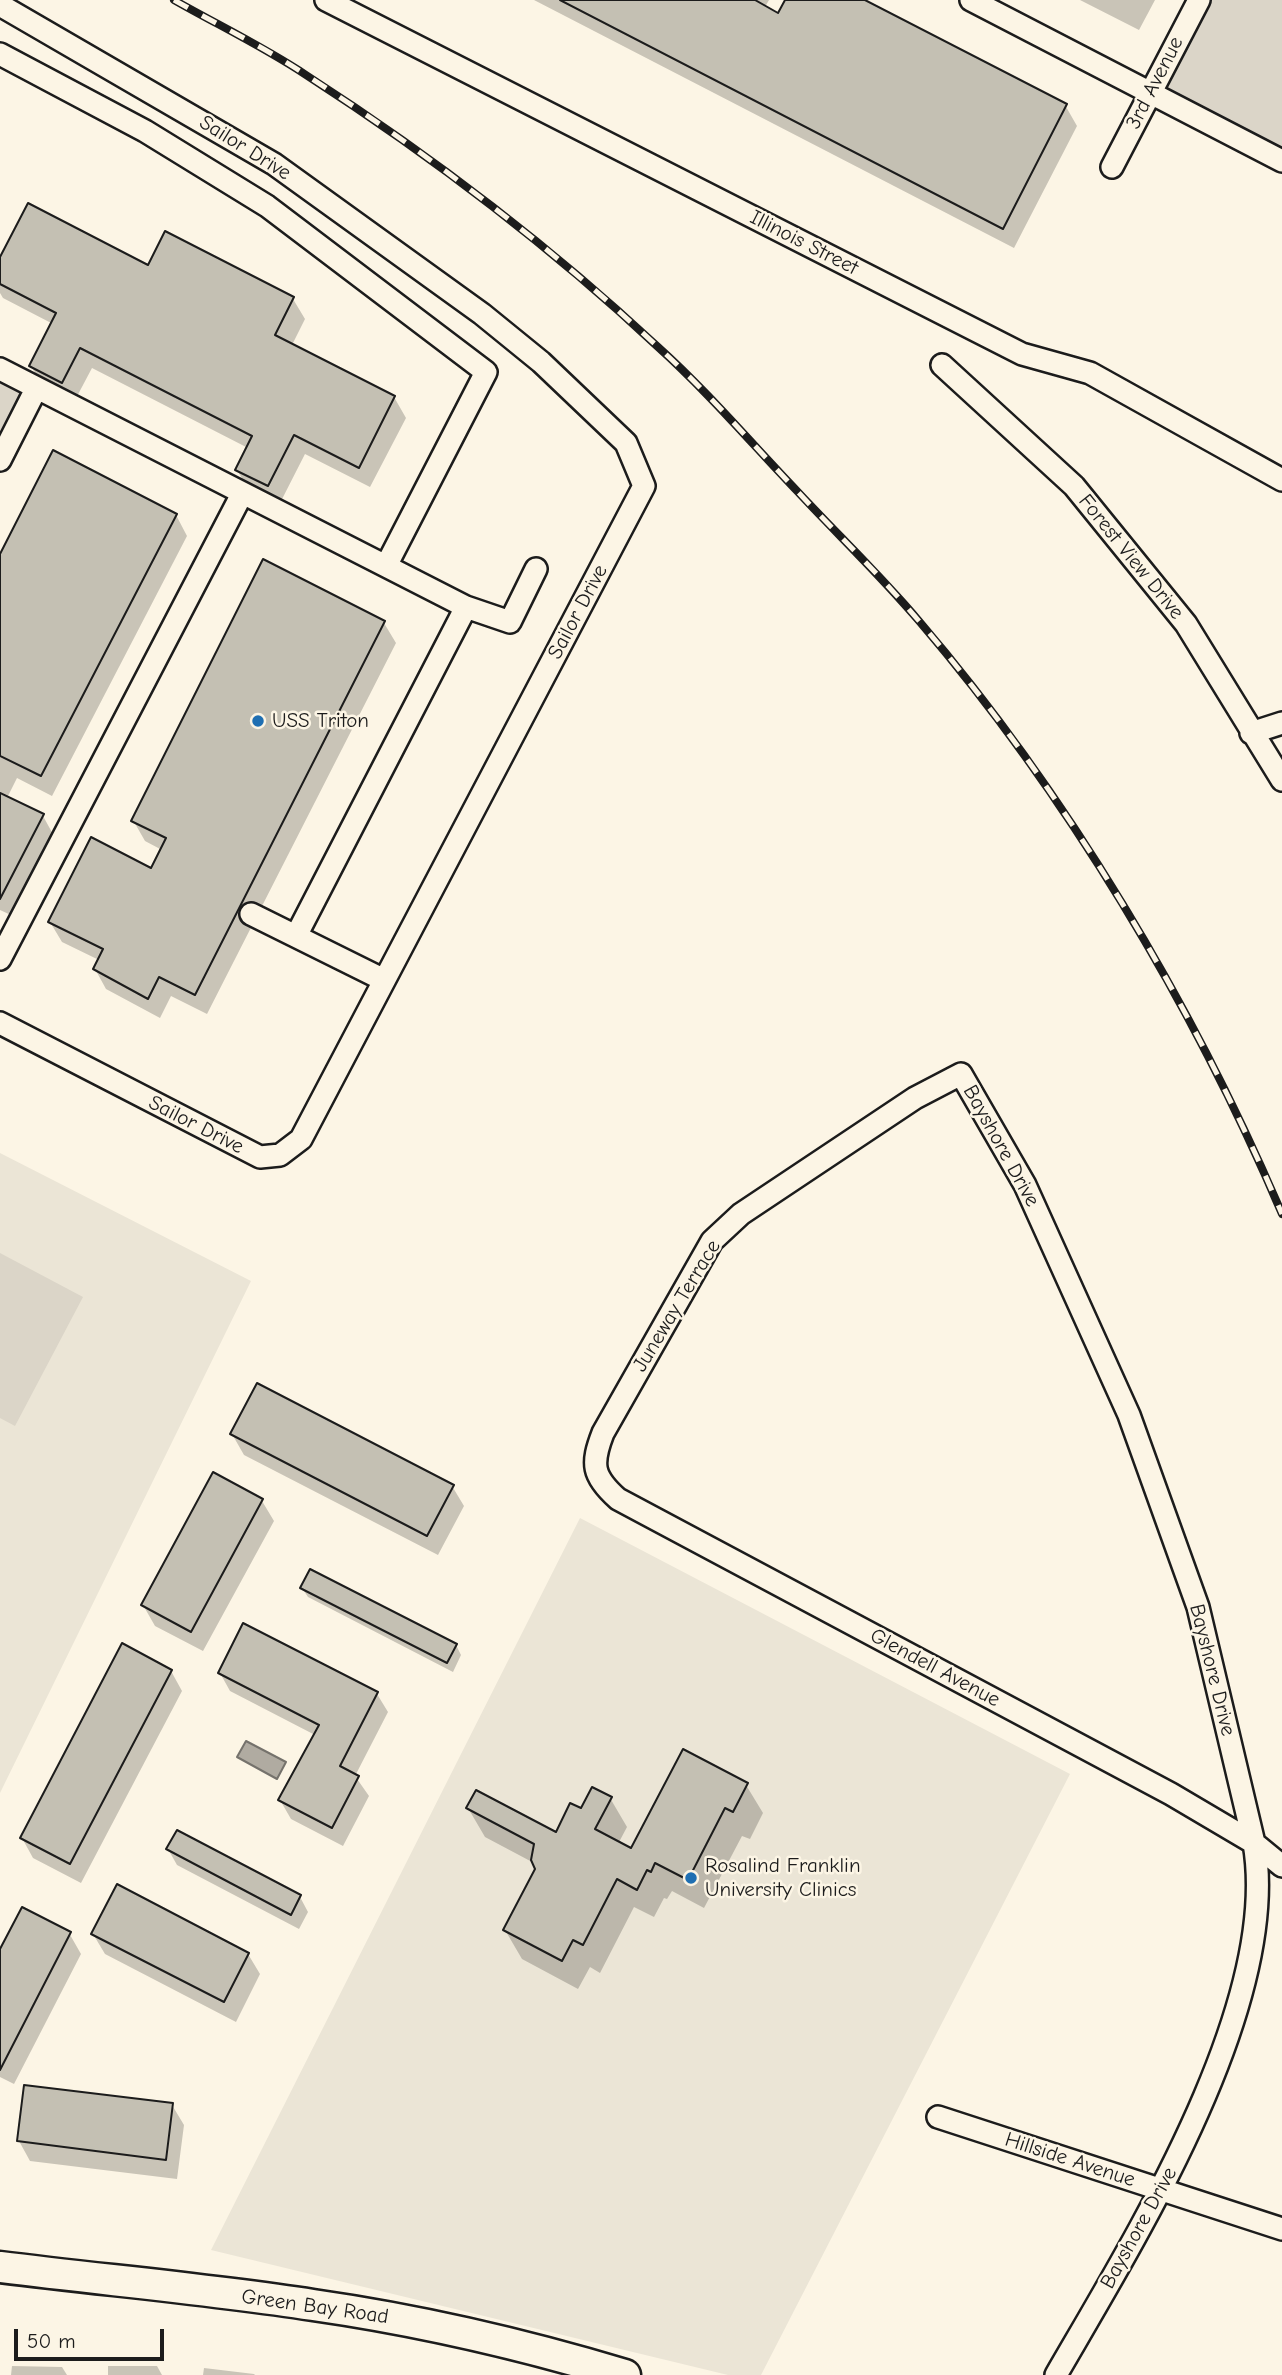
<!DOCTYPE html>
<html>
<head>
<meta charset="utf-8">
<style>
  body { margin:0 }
  #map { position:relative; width:1282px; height:2375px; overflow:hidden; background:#fcf5e5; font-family:"Comic Neue",sans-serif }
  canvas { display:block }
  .scale { position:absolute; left:14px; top:2329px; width:150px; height:32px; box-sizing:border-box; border:4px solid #1c1c1c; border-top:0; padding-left:9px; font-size:21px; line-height:24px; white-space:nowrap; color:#1c1c1c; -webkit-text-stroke:5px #fcf5e5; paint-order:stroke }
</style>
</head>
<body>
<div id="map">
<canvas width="1282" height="2375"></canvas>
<div class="scale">50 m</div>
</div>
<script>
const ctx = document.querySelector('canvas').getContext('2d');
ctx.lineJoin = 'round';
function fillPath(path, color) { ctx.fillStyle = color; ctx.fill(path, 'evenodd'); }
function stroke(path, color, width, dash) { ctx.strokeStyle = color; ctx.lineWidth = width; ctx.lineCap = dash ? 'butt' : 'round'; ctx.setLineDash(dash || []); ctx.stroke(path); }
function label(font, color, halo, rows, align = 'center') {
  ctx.font = font + ' "Comic Neue",sans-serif'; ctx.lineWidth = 5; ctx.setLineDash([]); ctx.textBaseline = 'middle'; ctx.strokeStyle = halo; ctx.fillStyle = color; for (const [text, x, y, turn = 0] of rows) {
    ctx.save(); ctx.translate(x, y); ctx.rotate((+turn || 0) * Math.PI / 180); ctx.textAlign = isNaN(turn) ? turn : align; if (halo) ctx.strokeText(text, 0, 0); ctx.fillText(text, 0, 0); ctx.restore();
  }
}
const built = new Path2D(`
  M0,1153L251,1281L0,1793Z
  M580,1518L1070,1774L761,2375H728L211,2250Z`);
const green = new Path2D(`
  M1212,0H1282V149L1166,90Z
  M0,381L22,392L0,435Z
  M0,1253L83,1297L15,1426L0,1418Z`);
const water = new Path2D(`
  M246,1741L286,1762L277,1779L237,1757Z`);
const shadow = new Path2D(`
  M534,0H769L765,7L779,15L787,0H861L1065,105L1077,126L1014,248Z
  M1080,0H1155L1139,30Z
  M0,261L149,267L293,299L305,319L292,345L394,397L406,418L370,487L305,454L279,505L249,490L237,470L248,448L92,368L74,402L43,386L31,366L53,324L3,298L0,293Z
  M176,515L187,536L52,796L17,778L7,798L43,816L54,836L13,916L0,910V558Z
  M384,623L396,643L207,1014L171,996L160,1018L106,989L95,969L99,960L62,942L50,922L152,870L162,850L145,841L133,820Z
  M232,1434L452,1486L464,1506L438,1555L244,1455Z
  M214,1474L262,1501L274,1521L203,1651L155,1626L143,1605Z
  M302,1588L456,1645L461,1655L453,1672L308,1597Z
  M171,1671L182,1691L81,1883L33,1858L22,1838Z
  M220,1673L377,1694L388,1712L355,1776L369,1796L343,1846L291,1819L280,1800L315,1735L230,1691Z
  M746,1785L763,1813L750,1839L742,1836L704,1908L672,1891L667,1899L664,1898L654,1917L634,1907L600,1973L590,1967L578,1989L522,1959L505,1930L537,1869L534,1863L485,1837L468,1808L556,1834L581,1811L610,1798L627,1827L618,1844L632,1851Z
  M168,1849L300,1897L308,1912L299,1929L177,1865Z
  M69,1933L81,1954L14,2084L0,2077V1953Z
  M93,1934L248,1954L260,1974L236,2022L105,1954Z
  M172,2105L184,2125L177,2179L30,2161L19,2141Z
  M12,2366L62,2367L67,2375H11Z
  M108,2366H157L162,2375H108Z
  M204,2368L254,2374L255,2375H203Z`);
const building = new Path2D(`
  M560,0H755L778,13L785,0H865L1067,104L1003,229Z
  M28,203L148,265L165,231L294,297L275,335L395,396L359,468L294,435L268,486L235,470L252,436L80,348L62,383L29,366L56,313L0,284V257Z
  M53,450L177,514L41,776L0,756V554Z
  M263,559L385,621L195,995L159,977L148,999L93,969L103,949L48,922L91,837L151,868L166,838L131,821Z
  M0,793L44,814L0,899Z
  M257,1383L454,1485L427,1536L230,1434Z
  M213,1472L263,1499L191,1632L141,1605Z
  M310,1569L457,1644L447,1663L300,1588Z
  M243,1623L378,1692L340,1766L359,1776L332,1828L278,1800L319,1725L218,1673Z
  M122,1643L172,1670L70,1864L20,1838Z
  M683,1749L748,1783L733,1812L725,1808L688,1880L655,1863L651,1872L647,1870L637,1890L617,1879L583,1945L573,1940L562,1961L503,1930L535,1869L531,1860L534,1844L466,1808L476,1790L556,1832L570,1803L581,1808L592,1787L612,1797L595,1829L631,1848Z
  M177,1830L301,1895L291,1915L166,1849Z
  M117,1884L249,1953L224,2002L91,1934Z
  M22,1907L71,1932L0,2070V1949Z
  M24,2085L173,2103L166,2160L17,2141Z`);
const street = new Path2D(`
  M326,0L1022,354L1090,373L1282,480
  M971,0L1282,161
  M0,5L274,164L482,314L541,362L626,443L644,486L301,1139L280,1155L260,1157L0,1023
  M0,54L145,131L267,206L486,372L386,566
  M1112,167L1199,0
  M942,365L1074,486L1186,624L1282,780
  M0,369L466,607L510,622L536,569
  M0,460L36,389
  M1251,733L1282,723
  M251,914L384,980
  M296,936L466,607
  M0,959L242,494
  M938,2117L1282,2229
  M1056,2375C1134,2240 1282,2004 1254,1843L1198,1607L1129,1415L1025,1185L961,1074L915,1098L741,1214L712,1241L603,1433C591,1464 592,1476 618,1499L1171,1794L1254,1843L1282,1866`);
const secondary = new Path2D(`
  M0,2267C104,2280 209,2289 313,2305C418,2320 522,2344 625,2375`);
const rail = new Path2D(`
  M174,0C218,25 264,47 306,75C430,155 550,246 658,347C708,392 752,444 798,492C838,535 881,576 919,621C1067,794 1193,1005 1282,1214`);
const markers = [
  [258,721,7,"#1f6fb2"],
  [691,1878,7,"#1f6fb2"]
];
const streetNames = [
  ["3rd Avenue",1155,83,-63],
  ["Sailor Drive",245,148,32],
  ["Illinois Street",804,243,27],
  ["Forest View Drive",1131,557,51],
  ["Sailor Drive",578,612,-62],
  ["Sailor Drive",196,1125,27],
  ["Bayshore Drive",1001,1146,61],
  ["Juneway Terrace",677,1306,-59],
  ["Glendell Avenue",935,1668,28],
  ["Bayshore Drive",1212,1670,76],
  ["Hillside Avenue",1070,2160,18],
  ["Bayshore Drive",1139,2228,-61],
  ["Green Bay Road",315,2307,8]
];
const poiNames = [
  ["USS Triton",272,721],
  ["Rosalind Franklin",705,1866],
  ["University Clinics",705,1890]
];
fillPath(built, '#ebe5d6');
fillPath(green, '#dbd5c8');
fillPath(water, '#b0aba1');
stroke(water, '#75726c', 2);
fillPath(shadow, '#0003');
fillPath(building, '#c4c0b3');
stroke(building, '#1c1c1c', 2);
stroke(street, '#1c1c1c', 26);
stroke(secondary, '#1c1c1c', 35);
stroke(street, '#fcf5e5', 21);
stroke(secondary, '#fcf5e5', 30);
stroke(rail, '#1c1c1c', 8);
stroke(rail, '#fcf5e5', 5, [16]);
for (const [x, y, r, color] of markers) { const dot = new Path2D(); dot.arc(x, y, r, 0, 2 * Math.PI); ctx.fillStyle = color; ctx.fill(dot); stroke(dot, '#fcf5e5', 2.5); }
label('21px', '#1c1c1c', '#fcf5e5', streetNames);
label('21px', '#1c1c1c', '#fcf5e5', poiNames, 'left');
</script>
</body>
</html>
